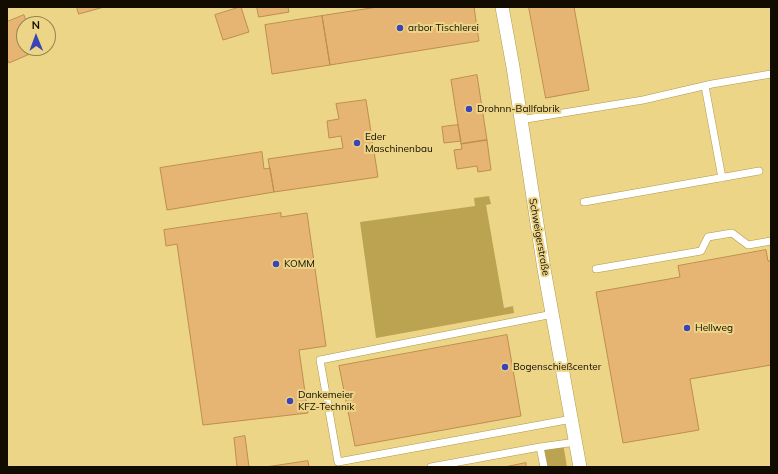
<!DOCTYPE html>
<html>
<head>
<meta charset="utf-8">
<style>
  body { margin:0 }
  #map { position:relative; width:778px; height:474px; overflow:hidden; background:#edd587; font-family:Mulish,sans-serif }
  canvas { display:block }
  .frame { position:absolute; inset:0; border:8px solid #110b00; pointer-events:none }
  .north { position:absolute; left:16px; top:16px; width:40px; height:40px; box-sizing:border-box; background:#edd587; border:1px solid #958451; border-radius:50%; rotate:359deg; font-size:11px; font-weight:700; line-height:16px; text-align:center; color:#110b00 }
  .north::after { content:''; display:block; margin:auto; width:14px; height:18px; background:#3a44b7; clip-path:polygon(50% 0,100% 100%,50% 72%,0 100%) }
</style>
</head>
<body>
<div id="map">
<canvas width="778" height="474"></canvas>
<div class="frame"></div>
<div class="north">N</div>
</div>
<script>
const ctx = document.querySelector('canvas').getContext('2d');
ctx.lineJoin = 'round';
function fillPath(path, color) { ctx.fillStyle = color; ctx.fill(path, 'evenodd'); }
function stroke(path, color, width, dash) { ctx.strokeStyle = color; ctx.lineWidth = width; ctx.lineCap = dash ? 'butt' : 'round'; ctx.setLineDash(dash || []); ctx.stroke(path); }
function label(font, color, halo, rows, align = 'center') {
  ctx.font = font + ' Mulish,sans-serif'; ctx.lineWidth = 4; ctx.setLineDash([]); ctx.textBaseline = 'middle'; ctx.strokeStyle = halo; ctx.fillStyle = color; for (const [text, x, y, turn = 0] of rows) {
    ctx.save(); ctx.translate(x, y); ctx.rotate((+turn || 0) * Math.PI / 180); ctx.textAlign = isNaN(turn) ? turn : align; if (halo) ctx.strokeText(text, 0, 0); ctx.fillText(text, 0, 0); ctx.restore();
  }
}
const green = new Path2D(`
  M489,196L491,204L486,205L504,308L513,306L514,313L376,338L360,222L475,206L474,198Z
  M563,443L567,467H544L540,447Z`);
const building = new Path2D(`
  M77,7H104L79,14Z
  M241,7L249,32L223,40L215,15Z
  M257,7H288L289,12L259,17Z
  M378,7H474L479,41L330,65L322,16Z
  M529,7H574L589,90L546,98Z
  M24,15L27,24H24V48H38L39,50L9,63L7,59V22Z
  M322,16L330,65L272,74L265,25Z
  M477,75L487,140L461,144L451,80Z
  M366,100L378,177L274,192L268,159L343,148L341,136L329,138L327,121L339,119L336,104Z
  M458,125L461,141L444,143L442,127Z
  M487,140L491,170L478,172L477,166L457,169L454,150L462,149L461,144Z
  M262,152L264,169L270,168L274,192L167,210L160,168Z
  M281,213V217L307,213L326,346L299,350L308,413L203,425L177,244L166,246L164,230Z
  M766,250L768,261H771V365L690,379L699,430L623,443L596,292L680,277L678,266Z
  M507,335L521,416L355,446L339,366Z
  M245,436L249,467H237L234,438Z
  M308,461L309,467H266Z
  M526,463V467H505Z`);
const service = new Path2D(`
  M705,86L722,178
  M520,120L643,100L712,84L771,74
  M584,202L759,171
  M596,269L701,251L708,237L732,233L748,245L771,241
  M553,314L320,360L338,462L572,419
  M431,467L540,447
  M544,467L540,447L576,442`);
const minor = new Path2D(`
  M502,7L513,67L544,269L580,467`);
const markers = [
  [400,28,4,"#3a44b7"],
  [469,109,4,"#3a44b7"],
  [357,143,4,"#3a44b7"],
  [276,264,4,"#3a44b7"],
  [687,328,4,"#3a44b7"],
  [505,367,4,"#3a44b7"],
  [290,401,4,"#3a44b7"]
];
const poiNames = [
  ["arbor Tischlerei",408,28],
  ["Drohnn-Ballfabrik",477,109],
  ["Eder",365,137],
  ["Maschinenbau",365,149],
  ["KOMM",284,264],
  ["Hellweg",695,328],
  ["Bogenschießcenter",513,367],
  ["Dankemeier",298,395],
  ["KFZ-Technik",298,407]
];
const streetNames = [
  ["Schweigerstraße",539,237,80]
];
fillPath(green, '#bba352');
fillPath(building, '#e6b473');
stroke(building, '#bd8e4c', 1);
stroke(service, '#af984b', 8);
stroke(minor, '#af984b', 14);
stroke(service, '#fff', 7);
stroke(minor, '#fff', 13);
for (const [x, y, r, color] of markers) { const dot = new Path2D(); dot.arc(x, y, r, 0, 2 * Math.PI); ctx.fillStyle = color; ctx.fill(dot); stroke(dot, '#edd587', 1.5); }
label('10px', '#110b00', '#edd587', poiNames, 'left');
label('10px', '#110b00', '#edd587', streetNames);
</script>
</body>
</html>
